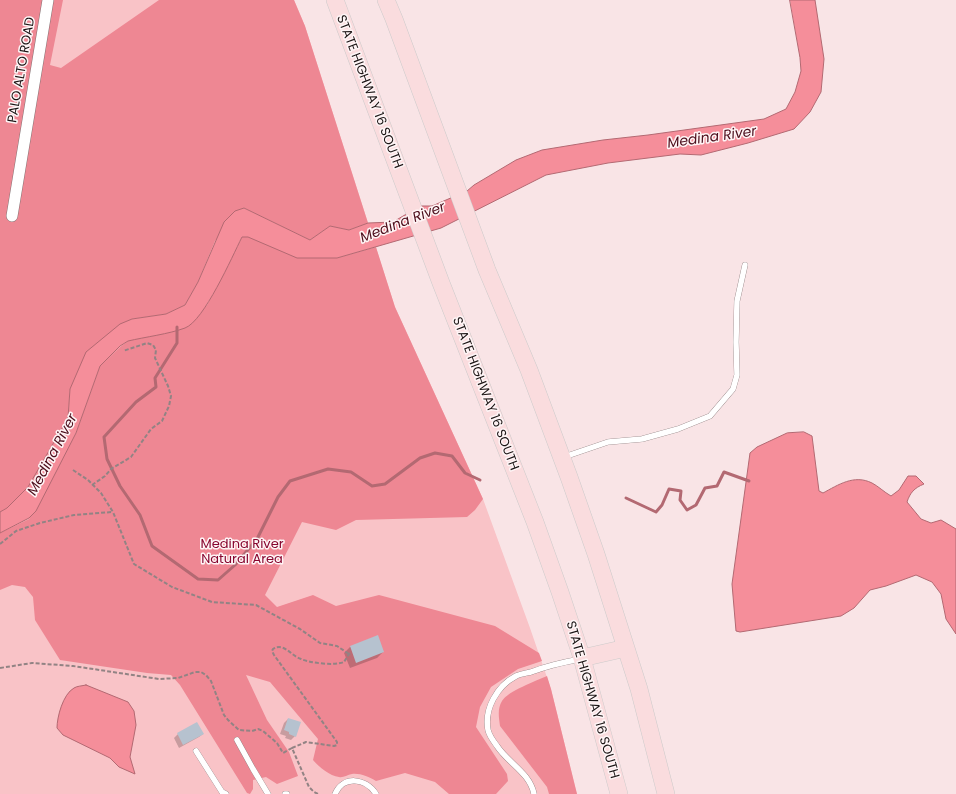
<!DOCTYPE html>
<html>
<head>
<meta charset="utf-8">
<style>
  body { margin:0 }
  canvas { display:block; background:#f9e4e6 }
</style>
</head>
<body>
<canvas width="956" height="794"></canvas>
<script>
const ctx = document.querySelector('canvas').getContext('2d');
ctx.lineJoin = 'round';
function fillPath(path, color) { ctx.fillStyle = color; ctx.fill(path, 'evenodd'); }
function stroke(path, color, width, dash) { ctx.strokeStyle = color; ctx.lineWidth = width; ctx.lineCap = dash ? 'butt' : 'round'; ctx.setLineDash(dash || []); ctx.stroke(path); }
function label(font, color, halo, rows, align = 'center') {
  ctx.font = font + ' Poppins,sans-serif'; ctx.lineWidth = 3; ctx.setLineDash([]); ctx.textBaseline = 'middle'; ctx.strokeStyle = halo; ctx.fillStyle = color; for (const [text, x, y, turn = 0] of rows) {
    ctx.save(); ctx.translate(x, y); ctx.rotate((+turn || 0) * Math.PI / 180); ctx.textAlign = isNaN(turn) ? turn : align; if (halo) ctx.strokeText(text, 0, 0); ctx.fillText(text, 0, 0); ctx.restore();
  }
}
const green = new Path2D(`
  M0,0H294L305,26L395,307L483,499L530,628L551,689L577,794H0Z`);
const forest = new Path2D(`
  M0,0H63L50,65L61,68L159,0H294L305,26L368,223L349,230L330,226L310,240L244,208L215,241L198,282L185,305L166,314L132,319L70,389L68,418L28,487L7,508L0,512Z
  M242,237H248L337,258L376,247L395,307L483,499L475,510L467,517L356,520L336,530L302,522L265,595L277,607L313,595L336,606L379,595L495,626L539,653L542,661L518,669L491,687L480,707L476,727L507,774L508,781L496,794H449L435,782L405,773L376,781C369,777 360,773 352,774C347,775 343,778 339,777C330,776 319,767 313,760L318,739L270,682L246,675L267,720L289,752L298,776L277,784L266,777L253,780V789L250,794L247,793L180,685L171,675L147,673L60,660L35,620L33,597L25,587L12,585L0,590V533L29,519L76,433L100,366L120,347L128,341L207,305Z
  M547,676L551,689L577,794H549L547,787L500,726C499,718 497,709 502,701C508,691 536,681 547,676Z`);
const water = new Path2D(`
  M790,0H815L824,59L821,92L810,112L794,129L748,143L701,155L680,154L608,163L546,175L441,228L337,258H297L248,237H242C232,257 204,321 185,328C169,334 145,337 128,341L120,346L100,366L76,433L36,511L29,518L0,533V512L7,508L28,487L68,418L70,389L86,352L120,324L132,319L166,314L185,305L198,282L224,222L235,211L244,208L310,240L330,226L349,230L368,223L393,222L420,206H432L467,191L474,185L516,160L542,150L603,140L648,135L764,119L786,109L795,92L801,71L800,58Z
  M804,432L812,436L819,491L823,493C838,485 854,474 872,483C878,486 884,492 891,496L899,490L908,476H916L924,484C914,488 910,493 907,502L921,519L931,523L941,520L956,529V634L946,619L941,594L932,582L916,575L886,586L870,590L854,608L841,616L740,632L736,631L732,584L750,453L757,447L787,433Z
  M86,685L128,702L134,711L136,725L130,757L135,774L119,767L110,758L63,735L57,728C57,717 63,694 74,688C77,686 82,686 86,685Z`);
const shadow = new Path2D(`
  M377,636L383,652L377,658L350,668L344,653L350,647Z
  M288,719L295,736L291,740L285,738L286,736L280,734L284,723Z
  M178,734H203L199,737L179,748L174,738Z`);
const stream = new Path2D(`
  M177,327V343L155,378L156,387L136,402L104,437L107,459L120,486L140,515L152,546L198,579L218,580L235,565L257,539L278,497L290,481L328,469L351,472L372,486L385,484L420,458L435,453L452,456L465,473L480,480
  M626,498L656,512L662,505L669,489L681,491L680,500L687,510L696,505L705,488L717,486L724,472L749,481`);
const building = new Path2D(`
  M378,635L384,652L356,663L350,646Z
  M288,718L301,722L296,737L289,734V732L284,730Z
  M197,722L204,734L183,745L177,733Z`);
const path = new Path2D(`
  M73,470L88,480L101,493L113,512L134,564L172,587L212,602L256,605L300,629L320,643L337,646L349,654
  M92,485L105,476L111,469L131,457L151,429L162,421L169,406L171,396L168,386L155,358L156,350L153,345L147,343L123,351
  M0,544L16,531L40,523L74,515L112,512
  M0,668L32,663L73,666L159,679L178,678L195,672H201L206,675L211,681L224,715L228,720L239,730L252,731L258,729L263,731L277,743L283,753L292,748L309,787L314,792L318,794
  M292,748L306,742L334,746L337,745V742L274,655L272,651L273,649C284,642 291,656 301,659C310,663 335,666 344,662L349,654L352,653`);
const lane = new Path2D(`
  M564,457L608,442L642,439L678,429L710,416L733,389L737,375L736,342L737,301L745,265
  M237,740L253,769L268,794
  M196,751L222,792L226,794
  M285,794H287
  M335,794C343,775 366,778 376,794
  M534,794C530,773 508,763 497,746C494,742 489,735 488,730C484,709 497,686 516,676C520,674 526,673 531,672C547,666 564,662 581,659`);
const street = new Path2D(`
  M12,216L48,0`);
const primary = new Path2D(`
  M335,0L441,283L535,522L560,592L582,658L619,794
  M386,0L394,19L487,270L529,370L569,477L596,554L639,689L666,794
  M582,658L626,648`);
const streetNames = [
  ["PALO ALTO ROAD",22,70,-80],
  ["STATE HIGHWAY 16 SOUTH",369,92,69],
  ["STATE HIGHWAY 16 SOUTH",485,394,69],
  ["STATE HIGHWAY 16 SOUTH",592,700,74]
];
const parkNames = [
  ["Medina River",242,545],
  ["Natural Area",242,560]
];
const waterNames = [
  ["Medina River",712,138,-8],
  ["Medina River",403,223,-21],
  ["Medina River",53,455,-62]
];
fillPath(green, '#f9c3c7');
fillPath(forest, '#ee8793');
fillPath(water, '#f58e9a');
stroke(water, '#b36972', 1);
fillPath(shadow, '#0003');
stroke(stream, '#b36972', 3);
fillPath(building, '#b6c2cf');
stroke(lane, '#837172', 6);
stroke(street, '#837172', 12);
stroke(primary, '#cdcbcb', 18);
stroke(path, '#928384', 2, [4, 2]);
stroke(lane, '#fff', 5.5);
stroke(street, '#fff', 11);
stroke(primary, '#fadcde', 17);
label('13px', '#1a1313', '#fef5f6', streetNames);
label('13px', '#87062f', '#fef5f6', parkNames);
label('italic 14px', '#4d0e1c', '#fef5f6', waterNames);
</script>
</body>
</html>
